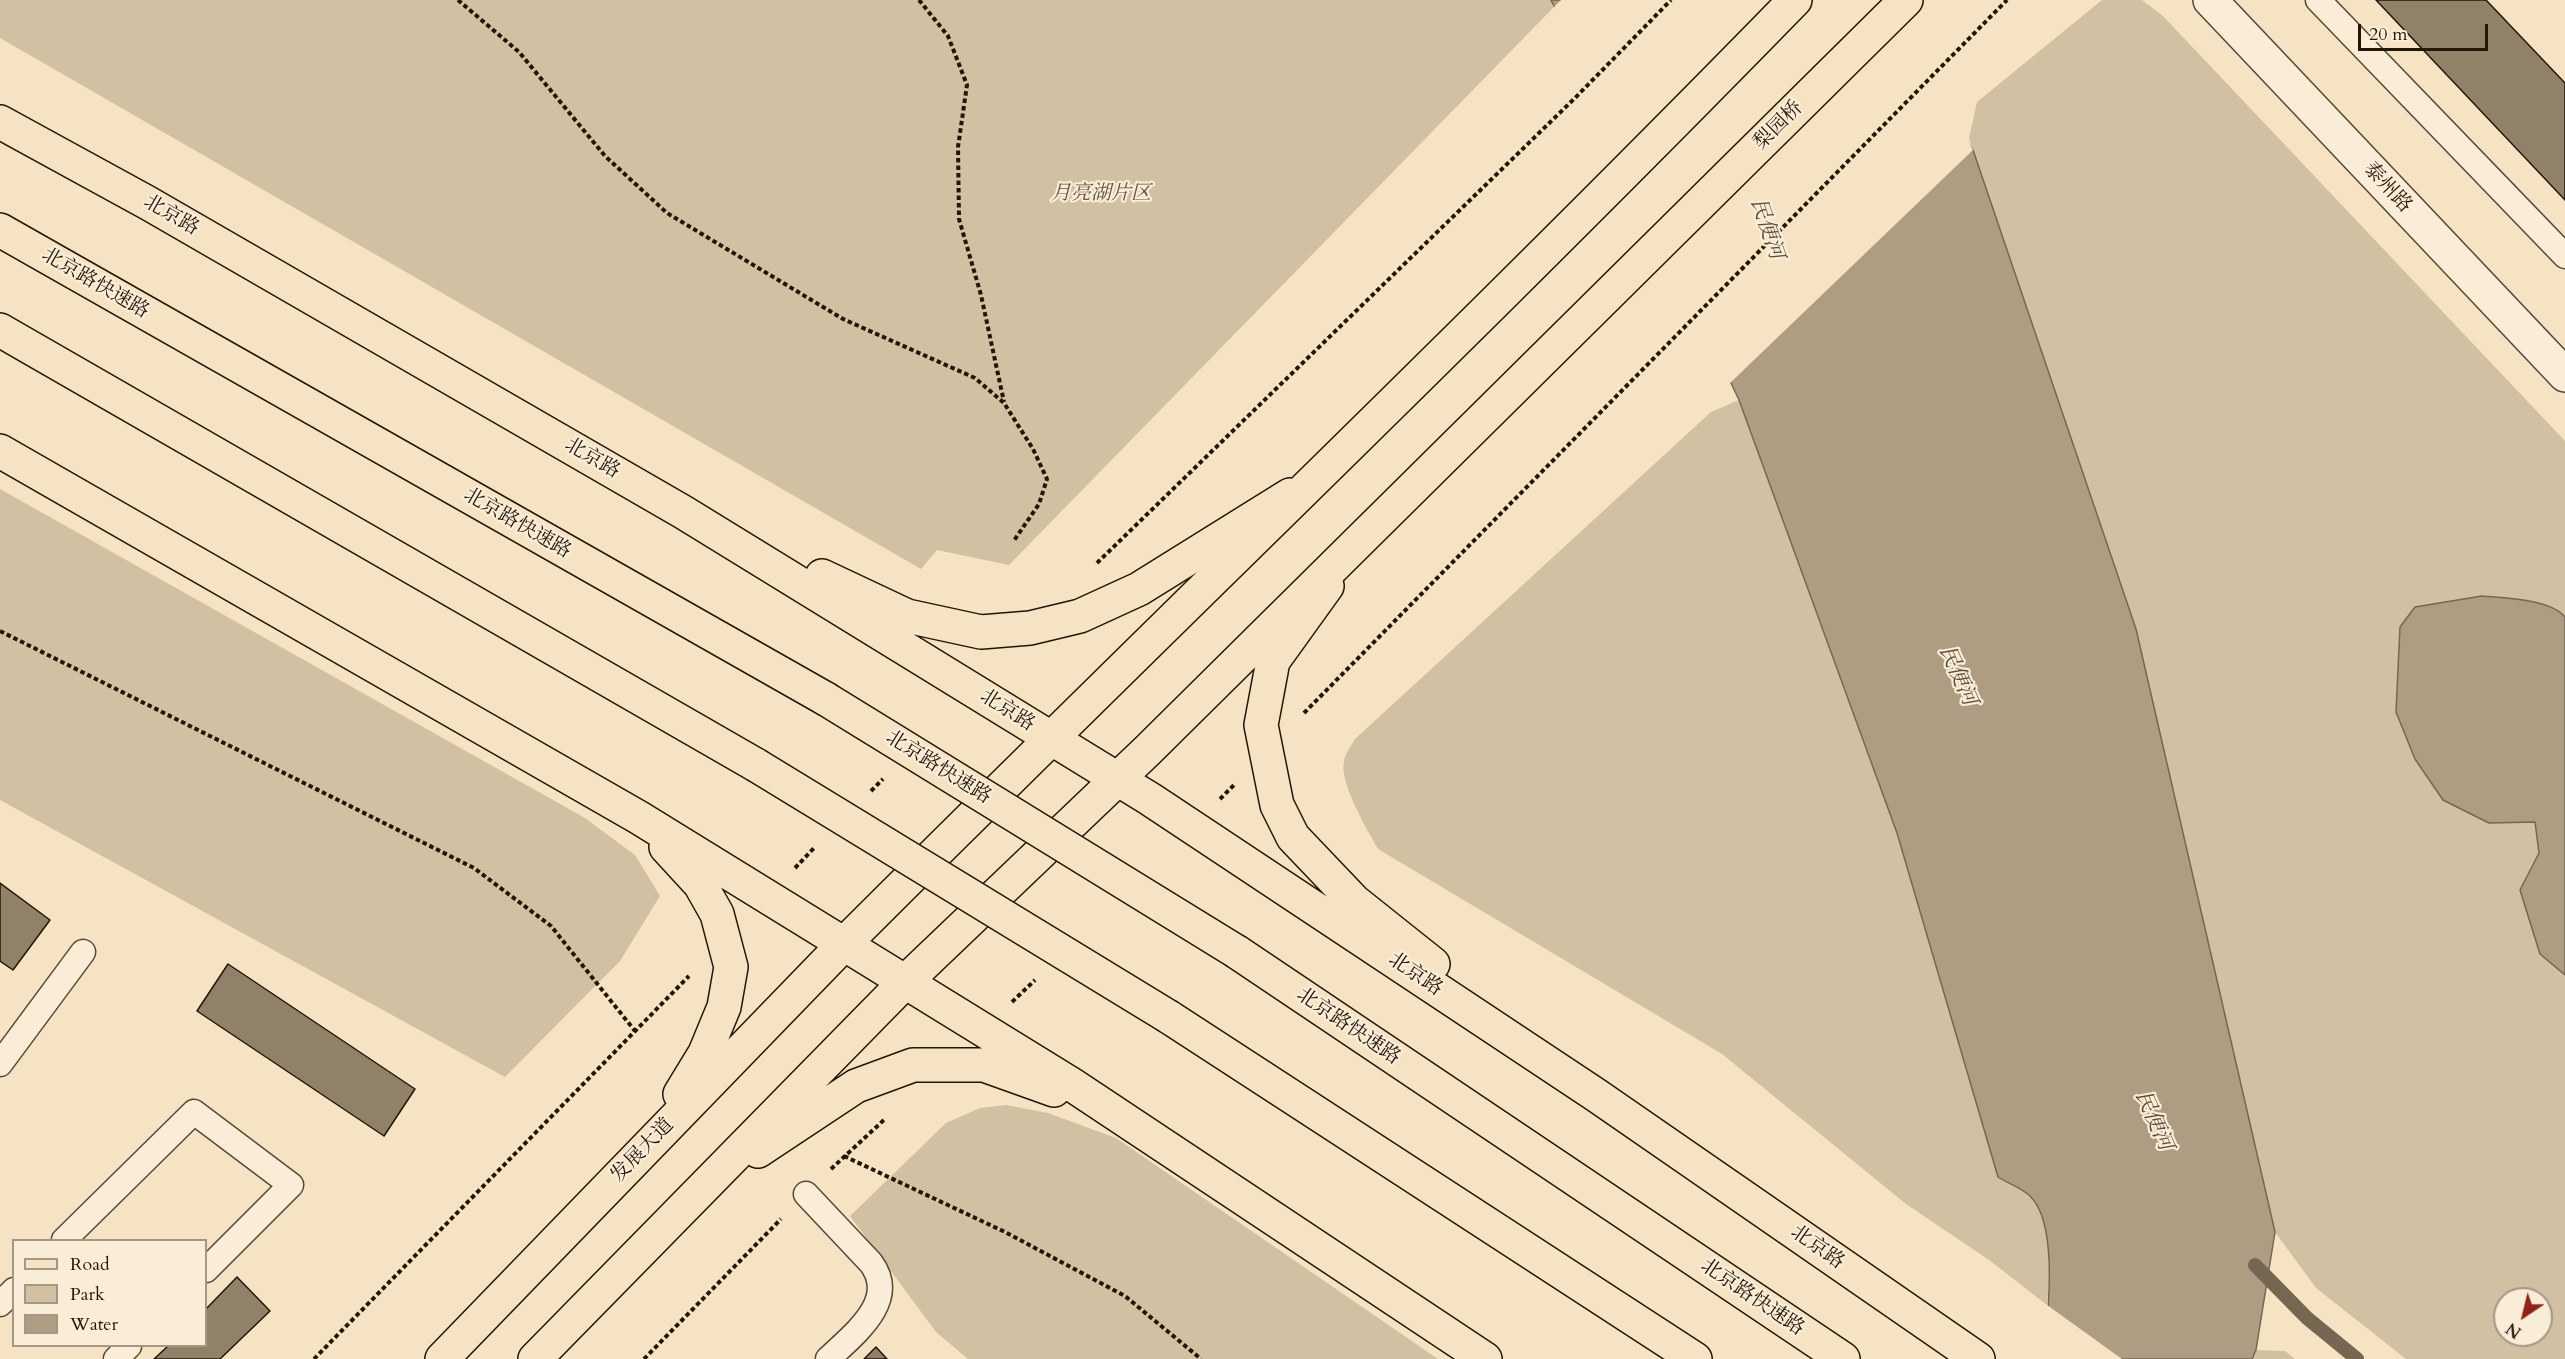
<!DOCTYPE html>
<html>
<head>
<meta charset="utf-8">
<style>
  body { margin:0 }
  #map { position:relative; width:2565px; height:1359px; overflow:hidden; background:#f6e3c3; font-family:Cardo,serif }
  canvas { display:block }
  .legend { position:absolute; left:12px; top:1239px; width:195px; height:108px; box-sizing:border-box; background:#f9edd8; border:2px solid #a39785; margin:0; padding:8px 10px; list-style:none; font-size:18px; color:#221608 }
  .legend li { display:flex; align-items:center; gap:12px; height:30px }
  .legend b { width:30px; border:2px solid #a39785 }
  .north { position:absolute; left:2493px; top:1287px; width:60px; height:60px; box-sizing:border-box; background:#f9edd8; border:2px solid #a39785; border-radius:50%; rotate:215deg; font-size:16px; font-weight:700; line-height:24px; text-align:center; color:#221608 }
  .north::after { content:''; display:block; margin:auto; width:21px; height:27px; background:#8f2418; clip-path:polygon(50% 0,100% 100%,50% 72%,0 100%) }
  .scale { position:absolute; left:2358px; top:24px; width:130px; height:27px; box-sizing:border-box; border:3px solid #221608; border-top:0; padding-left:8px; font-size:18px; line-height:21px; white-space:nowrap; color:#221608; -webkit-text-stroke:4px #f9edd8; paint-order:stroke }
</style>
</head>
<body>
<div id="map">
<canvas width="2565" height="1359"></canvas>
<ul class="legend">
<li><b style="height:8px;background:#f6e3c3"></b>Road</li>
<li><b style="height:16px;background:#d2c0a3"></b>Park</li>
<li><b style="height:16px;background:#ae9d83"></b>Water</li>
</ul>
<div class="north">N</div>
<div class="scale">20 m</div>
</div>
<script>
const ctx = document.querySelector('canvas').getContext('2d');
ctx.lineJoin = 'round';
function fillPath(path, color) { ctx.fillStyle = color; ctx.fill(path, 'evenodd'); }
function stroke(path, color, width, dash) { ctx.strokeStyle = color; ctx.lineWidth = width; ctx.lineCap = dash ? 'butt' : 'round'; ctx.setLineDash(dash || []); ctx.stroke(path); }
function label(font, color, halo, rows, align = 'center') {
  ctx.font = font + ' Cardo,"Noto Serif SC",serif'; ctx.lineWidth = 4.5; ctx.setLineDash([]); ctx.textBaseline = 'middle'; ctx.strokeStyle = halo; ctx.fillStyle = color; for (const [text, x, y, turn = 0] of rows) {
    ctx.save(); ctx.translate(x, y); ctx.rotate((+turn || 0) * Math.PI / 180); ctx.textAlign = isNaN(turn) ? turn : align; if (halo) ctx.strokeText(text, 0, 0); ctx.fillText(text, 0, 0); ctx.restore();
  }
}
const green = new Path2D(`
  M0,0H1551L1553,8L1009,565L937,550L921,569L0,38Z
  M2102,0H2142L2163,16L2565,441V1359H2406L2316,1288L2275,1232L2136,629L1969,138L1977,102ZM2505,1299H2541V1335H2505Z
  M1739,400L1897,833L1998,1177C2007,1183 2023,1188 2030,1196C2053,1219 2050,1275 2047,1305L1989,1260L1906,1204L1722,1054L1378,849C1367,829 1339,783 1344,761C1345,754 1351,746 1355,739L1711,412Z
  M0,489L585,818L635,855L660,896L620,961L505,1077L0,800Z
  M1006,1105L1048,1113L1116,1138L1438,1359H968L936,1332L850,1216L946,1123L980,1108Z
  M2256,1350L2285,1351L2295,1359H2252Z`);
const water = new Path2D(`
  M1551,0H1880L1973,150L2136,629L2275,1232L2256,1350L2252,1359H2044C2047,1320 2060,1225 2030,1196C2022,1188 2007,1183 1998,1177L1897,833L1739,400Z
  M2482,596C2504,598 2551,599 2565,617V975L2540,954L2520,890L2539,853L2535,822L2489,823L2443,800L2415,759L2396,712L2400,627L2415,607Z`);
const pier = new Path2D(`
  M1561,0H1883L1960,123L1973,150L1729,384L1551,10Z
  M2045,1304L2047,1305L2122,1359H2041Z`);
const stream = new Path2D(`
  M2255,1265L2307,1318L2357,1359`);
const building = new Path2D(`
  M2376,0H2486L2565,83V200Z
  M0,883L50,920L13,970L0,961Z
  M228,964L415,1089L384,1136L197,1011Z
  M237,1277L270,1311L220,1359H154L168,1346H206V1309Z
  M876,1347L887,1359H864Z`);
const path = new Path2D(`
  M458,0L519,52L605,156L667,213L843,319L975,378L1004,403L1033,449L1047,479L1039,504L1013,542
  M919,0L948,36L967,85L958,147L959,219L981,295L1004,402
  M1097,563L1575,98L1671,0
  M0,631L474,868L551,926L635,1031
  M1304,713L2007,0
  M871,791L883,779
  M1220,799L1234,785
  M795,868L815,847
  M1012,1002L1035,980
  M844,1156L1005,1232L1125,1296L1201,1359
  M831,1169L885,1119
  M314,1359L689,976
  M644,1359L781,1219`);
const service = new Path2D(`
  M2318,0L2565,256
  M0,1064L83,952
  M806,1194L871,1263C899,1301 854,1334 828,1359
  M64,1240L194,1112L291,1185L206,1270
  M0,1304L14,1290
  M116,1359L129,1346`);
const tertiary = new Path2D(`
  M2210,0L2565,375`);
const primary = new Path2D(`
  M0,122L148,203L683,512L1150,799L1596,1095L1978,1359
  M0,451L638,817L1071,1084L1485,1359
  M822,576L907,616L981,632L1030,628L1080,616L1139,589L1290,495
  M1327,586L1273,661L1261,725L1277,805L1293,837L1354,901L1433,964
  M666,847L700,884L717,914L731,967L724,1007L705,1053L680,1094
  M758,1151L856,1086L913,1065H984L1054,1090
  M442,1359L844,944
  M535,1359L905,982`);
const trunk = new Path2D(`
  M0,230L826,699
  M0,330L756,765
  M844,944C1160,628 1483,320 1795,0
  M1237,952L1843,1359
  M905,982L1148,750L1906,0
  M1169,1017L1695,1359`);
const trunkBridge = new Path2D(`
  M826,699L1237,952
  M756,765L1169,1017`);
const streetNames = [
  ["梨园桥",1779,126,-45],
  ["泰州路",2387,188,47],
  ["北京路",171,216,30],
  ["北京路快速路",95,284,30],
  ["北京路",592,459,30],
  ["北京路快速路",517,524,30],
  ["北京路",1007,711,32],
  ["北京路快速路",938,768,32],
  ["北京路",1415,975,34],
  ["北京路快速路",1348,1027,34],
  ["发展大道",643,1151,-46],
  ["北京路",1817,1248,35],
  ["北京路快速路",1752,1298,34]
];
const parkNames = [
  ["月亮湖片区",1101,194]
];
const waterNames = [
  ["民便河",1766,229,71],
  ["民便河",1957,676,66],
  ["民便河",2153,1121,66]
];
fillPath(green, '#d2c0a3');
fillPath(water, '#ae9d83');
stroke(water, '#766752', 1.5);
fillPath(pier, '#f6e3c3');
stroke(stream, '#766752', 14);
fillPath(building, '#908169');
stroke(building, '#221608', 1.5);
stroke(service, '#574937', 27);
stroke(tertiary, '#574937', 36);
stroke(primary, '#221608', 36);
stroke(trunk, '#221608', 36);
stroke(path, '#221608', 4, [4.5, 3]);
stroke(service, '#f9edd8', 24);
stroke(tertiary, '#f9edd8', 33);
stroke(primary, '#f6e3c3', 33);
stroke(trunk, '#f6e3c3', 33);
stroke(trunkBridge, '#221608', 36, []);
stroke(trunkBridge, '#f6e3c3', 33);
label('20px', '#221608', '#f9edd8', streetNames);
label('italic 20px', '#60523e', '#f9edd8', parkNames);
label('italic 21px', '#5a4c39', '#f9edd8', waterNames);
</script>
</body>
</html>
